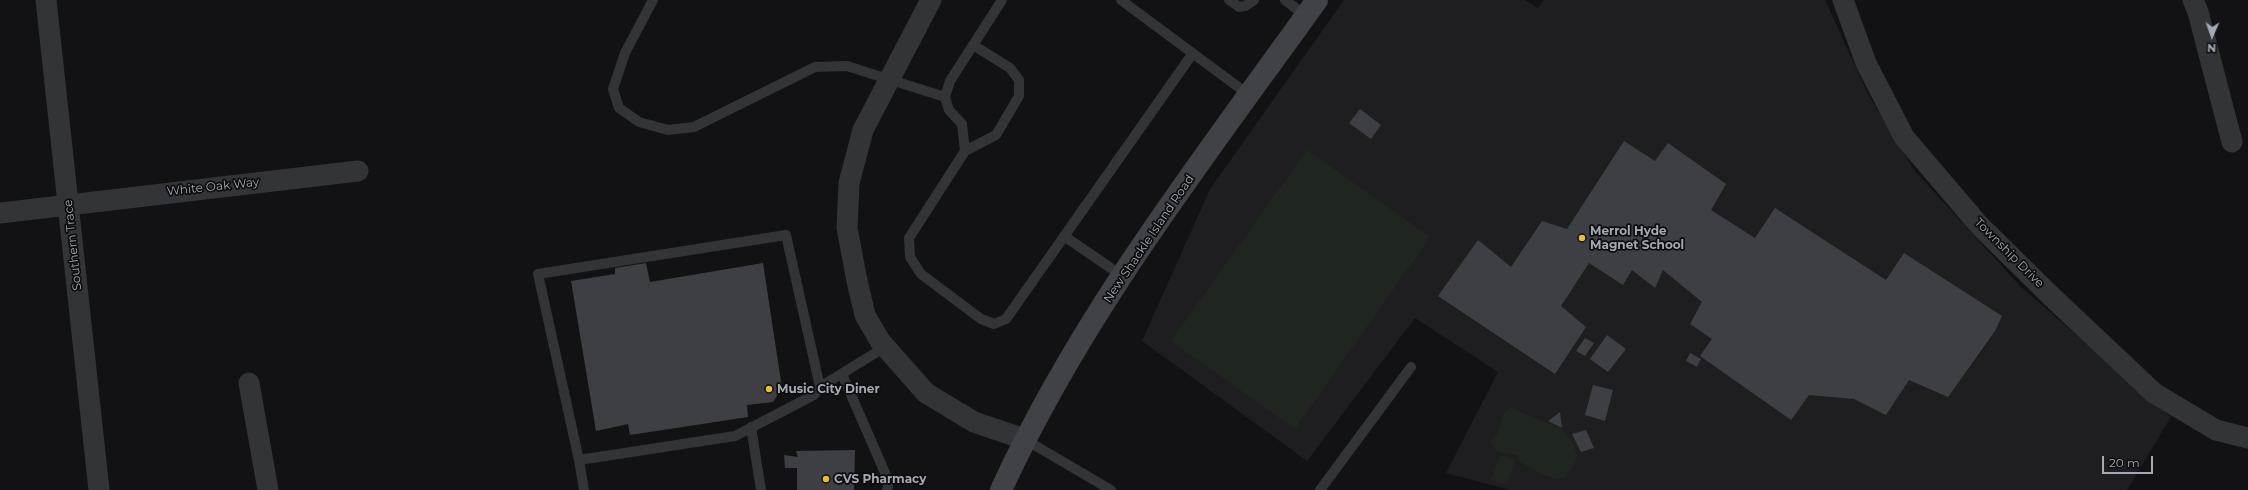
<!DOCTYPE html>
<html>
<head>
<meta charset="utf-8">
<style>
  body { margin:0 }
  #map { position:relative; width:2248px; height:490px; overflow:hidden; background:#121214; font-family:Montserrat,sans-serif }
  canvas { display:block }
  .north { position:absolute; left:2192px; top:16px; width:40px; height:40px; -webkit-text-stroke:3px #0d0d0f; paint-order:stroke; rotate:182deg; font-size:11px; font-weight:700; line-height:16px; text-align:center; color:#a4a7b4 }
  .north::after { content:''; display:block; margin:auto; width:14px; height:18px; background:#a4a7b4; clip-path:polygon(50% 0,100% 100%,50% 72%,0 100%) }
  .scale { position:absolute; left:2102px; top:456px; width:51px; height:18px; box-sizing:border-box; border:2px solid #a4a7b4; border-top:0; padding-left:5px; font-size:12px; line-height:14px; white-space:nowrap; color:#a4a7b4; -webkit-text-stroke:3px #0d0d0f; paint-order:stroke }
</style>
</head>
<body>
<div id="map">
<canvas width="2248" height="490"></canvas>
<div class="north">N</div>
<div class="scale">20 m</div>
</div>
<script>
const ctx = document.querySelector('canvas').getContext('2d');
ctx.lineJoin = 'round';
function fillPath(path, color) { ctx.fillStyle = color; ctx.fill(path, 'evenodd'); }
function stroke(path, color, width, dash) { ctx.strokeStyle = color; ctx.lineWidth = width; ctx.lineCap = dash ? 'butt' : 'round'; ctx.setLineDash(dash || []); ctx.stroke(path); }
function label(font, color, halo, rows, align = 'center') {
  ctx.font = font + ' Montserrat,sans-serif'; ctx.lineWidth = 3.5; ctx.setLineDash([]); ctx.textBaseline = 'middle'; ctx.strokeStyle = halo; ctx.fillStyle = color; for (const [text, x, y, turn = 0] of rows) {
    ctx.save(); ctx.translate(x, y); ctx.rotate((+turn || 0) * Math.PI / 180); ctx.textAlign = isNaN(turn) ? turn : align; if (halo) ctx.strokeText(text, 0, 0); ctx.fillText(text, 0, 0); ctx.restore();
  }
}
const built = new Path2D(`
  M1344,0H1525L1538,8L1544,0H1825L1868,94L1914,170L2021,287L2171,417L2127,490H1510L1446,473L1498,372L1415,318L1307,461L1142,341L1210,189Z`);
const green = new Path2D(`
  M1307,150L1430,237L1295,429L1171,341Z
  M1512,408L1563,430L1572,441L1577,456L1574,465L1565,477C1553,483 1529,468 1518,460L1519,456C1507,451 1494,457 1491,440L1498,433L1503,415L1508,409Z
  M1500,455L1515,460L1507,485L1491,480Z`);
const building = new Path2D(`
  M1360,109L1381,125L1371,139L1349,123Z
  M1624,141L1655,161L1668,143L1726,184L1711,210L1755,238L1775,208L1886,280L1904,253L2002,316L1995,331L1948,397L1909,380L1886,415L1854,399L1809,395L1791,420L1700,356L1712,339L1690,324L1702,302L1663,270L1655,288L1632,270L1623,285L1589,263L1561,306L1586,327L1555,374L1438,296L1478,240L1511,267L1542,221L1567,229Z
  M646,263L650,282L763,263L782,388L773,402L747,405L748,417L630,435L628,424L596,431L571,281L615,274V268Z
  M1607,335L1626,349L1608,372L1590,359Z
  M1585,338L1594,343L1585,356L1576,351Z
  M1690,353L1701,359L1697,367L1686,361Z
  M1593,385L1613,390L1605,421L1585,415Z
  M1560,412L1562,428L1548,421Z
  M1586,430L1594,448L1581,452L1572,434Z
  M855,450L854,490H797V468H785L784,455L798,457L796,451Z`);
const service = new Path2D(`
  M653,0L625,53L613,89L619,108L639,122L668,130L694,127L815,67L847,66L945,97
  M1002,0L950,81L945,97L949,110L962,124L965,151L909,238L910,257L921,274L981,319L994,324L1006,319L1193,53
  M1121,0L1249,95
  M1229,0L1239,7L1245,6L1254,0
  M1285,0L1306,16
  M965,151L996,135L1019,96V80L1010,68L973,45
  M1064,236L1121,275
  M842,374L889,482L887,490
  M751,427L761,490
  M1024,439L1111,490
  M579,460L538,274L786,235L820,387
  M584,490L579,460L735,436L814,395L820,387L885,347
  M1320,490L1411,367`);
const minor = new Path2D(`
  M46,0L99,490
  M931,0L863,130L849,183L847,228L857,281L865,315L880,341L926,393L974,422L1024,439
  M1843,0L1866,63L1904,137L1979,225L2051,296L2154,393L2216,430L2248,438
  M2193,0L2198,12L2232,142
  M0,213L358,171
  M249,383L268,490`);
const secondary = new Path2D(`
  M1001,490C1082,313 1204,158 1317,0`);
const markers = [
  [1582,238,4,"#eabe34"],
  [769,389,4,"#eabe34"],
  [826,479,4,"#eabe34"]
];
const streetNames = [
  ["White Oak Way",213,187,-6],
  ["New Shackle Island Road",1149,239,-56],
  ["Southern Trace",73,245,-96],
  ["Township Drive",2009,253,45]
];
const poiNames = [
  ["Merrol Hyde",1590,231],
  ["Magnet School",1590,245],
  ["Music City Diner",777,389],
  ["CVS Pharmacy",834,479]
];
fillPath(built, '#1e1e21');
fillPath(green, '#1f2620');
fillPath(building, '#3e3f44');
stroke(service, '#333438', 10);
stroke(minor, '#333438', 21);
stroke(secondary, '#414248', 22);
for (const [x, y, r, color] of markers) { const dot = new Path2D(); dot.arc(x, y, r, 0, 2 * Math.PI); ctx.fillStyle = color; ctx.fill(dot); stroke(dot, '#0d0d0f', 1.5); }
label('12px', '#a4a7b4', '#0d0d0f', streetNames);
label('bold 12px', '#a4a7b4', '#0d0d0f', poiNames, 'left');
</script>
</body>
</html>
